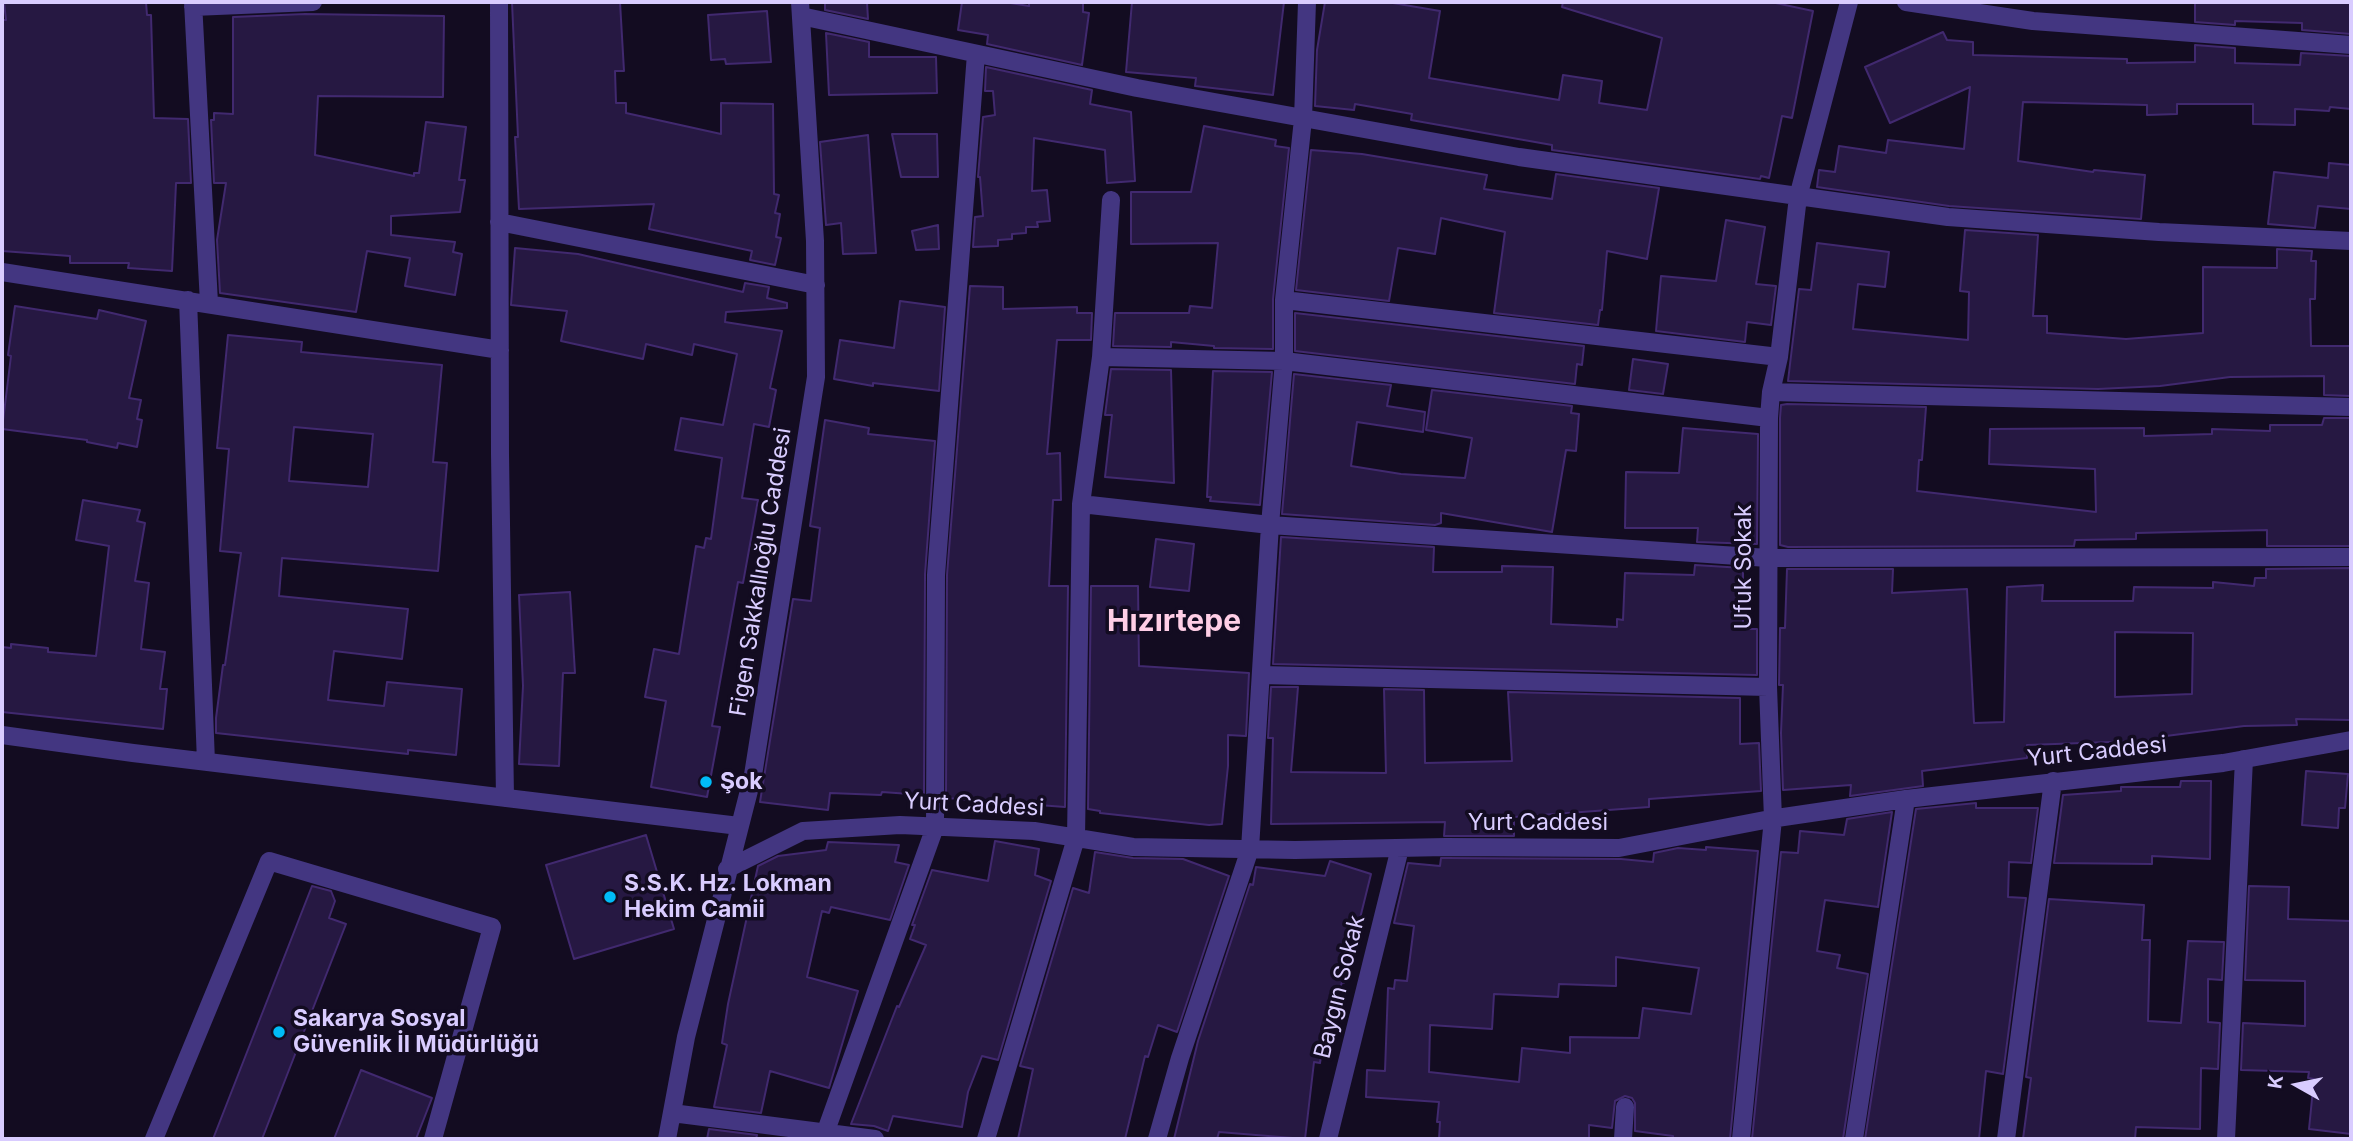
<!DOCTYPE html>
<html>
<head>
<meta charset="utf-8">
<style>
  body { margin:0 }
  #map { position:relative; width:2353px; height:1141px; overflow:hidden; background:#130c21; font-family:Inter,sans-serif }
  canvas { display:block }
  .frame { position:absolute; inset:0; border:4px solid #d9ccff; pointer-events:none }
  .north { position:absolute; left:2262px; top:1050px; width:70px; height:70px; -webkit-text-stroke:5px #130c21; paint-order:stroke; rotate:279deg; font-size:19px; font-weight:700; line-height:28px; text-align:center; color:#d9ccff }
  .north::after { content:''; display:block; margin:auto; width:24px; height:32px; background:#d9ccff; clip-path:polygon(50% 0,100% 100%,50% 72%,0 100%) }
</style>
</head>
<body>
<div id="map">
<canvas width="2353" height="1141"></canvas>
<div class="frame"></div>
<div class="north">K</div>
</div>
<script>
const ctx = document.querySelector('canvas').getContext('2d');
ctx.lineJoin = 'round';
function fillPath(path, color) { ctx.fillStyle = color; ctx.fill(path, 'evenodd'); }
function stroke(path, color, width, dash) { ctx.strokeStyle = color; ctx.lineWidth = width; ctx.lineCap = dash ? 'butt' : 'round'; ctx.setLineDash(dash || []); ctx.stroke(path); }
function label(font, color, halo, rows, align = 'center') {
  ctx.font = font + ' Inter,sans-serif'; ctx.lineWidth = 7; ctx.setLineDash([]); ctx.textBaseline = 'middle'; ctx.strokeStyle = halo; ctx.fillStyle = color; for (const [text, x, y, turn = 0] of rows) {
    ctx.save(); ctx.translate(x, y); ctx.rotate((+turn || 0) * Math.PI / 180); ctx.textAlign = isNaN(turn) ? turn : align; if (halo) ctx.strokeText(text, 0, 0); ctx.fillText(text, 0, 0); ctx.restore();
  }
}
const building = new Path2D(`
  M4,2H146L147,15H151L154,118L188,119L191,183H176L172,271L128,268L129,263H70V256L2,251V20H6Z
  M512,2H620L624,71H615L616,103H626V113L721,134V103L773,104L774,194L779,195L775,213L780,214L776,237L781,238L775,265L750,260L752,251L649,229L654,204L519,209L515,137H518Z
  M825,2H867L868,19L825,10Z
  M962,2H1004L1029,6V2H1083V12L1089,13L1082,65L987,44L988,35L958,30Z
  M1132,2H1284L1273,95L1195,86L1196,78L1126,72Z
  M1325,2H1387L1440,11L1429,78L1559,100L1563,75L1602,81L1599,103L1647,110L1662,38L1562,7L1563,2H1771L1813,11L1792,118L1782,116L1769,178L1761,176L1760,179L1552,150V145L1411,120L1412,114L1355,104L1354,110L1315,106L1317,50Z
  M2195,2H2351V34L2302,30V23L2235,21V25L2195,22Z
  M767,11L771,62L726,64L725,59L711,60L708,15Z
  M305,14L444,16L443,97L318,96L315,155L414,176V173H419L426,122L466,127L459,180H465L460,212L391,216V235L455,242L453,252L462,254L455,295L405,286L410,258L367,251L356,312L220,293L217,240L226,183H214L211,120H214V113L233,114V17Z
  M1943,32L1947,40L1973,42V55L2127,59V63L2195,62V45L2235,48V63L2300,65L2301,53L2351,56V109L2330,107L2329,111L2295,109V125L2253,124V104H2177V114L2147,115V105L2023,102L2018,161L2093,172L2094,170L2145,175L2141,219L1949,206L1817,187L1819,170L1835,172L1839,146L1886,153L1888,140L1964,149L1970,87L1890,123L1865,67Z
  M826,33L869,42V57H936L937,93L829,95Z
  M986,67L1092,90L1090,104L1131,112L1135,181L1107,183L1105,150L1034,138L1032,191L1047,190L1050,221L1037,222L1038,227H1026V233L1012,234V239L998,240V246L973,247L975,217L983,216L980,177H978L983,117L995,115L993,91H985Z
  M1204,126L1276,140L1275,146L1289,148L1273,299V349L1214,348V346L1171,342V347L1113,346L1115,313H1189L1190,306L1212,308L1218,243L1131,244V192H1191Z
  M892,134H937L938,177H901Z
  M868,135L876,253L843,254L841,223L826,225L820,142Z
  M1311,150L1362,154L1487,175L1484,189L1552,199L1556,174L1659,188L1647,259L1607,251L1602,310H1600L1598,325L1494,313L1505,232L1441,218L1435,254L1398,248L1389,301L1296,290Z
  M2329,163L2351,165V209L2318,206L2315,228L2268,224L2274,172L2328,178Z
  M1726,220L1765,227L1756,284L1776,286L1771,325L1747,322L1745,342L1656,331L1661,276L1716,281Z
  M938,225L939,249L916,250L912,231Z
  M1965,230L2038,235L2033,316H2047V333L2126,339L2203,333V267L2277,268V249L2312,251L2311,261H2316L2315,299H2310L2311,346H2351V396L2324,395V376L2230,377L2160,386L2098,389L1788,381L1799,289L1811,290L1817,243L1889,252L1885,287L1858,284L1853,329L1968,340L1969,292L1960,291Z
  M515,248L578,254L743,292L745,283L769,287L767,298L787,303V308L726,312L725,322L782,331L770,388L776,390L769,427L754,424L742,498L758,500L743,583L738,582L712,726L720,727L707,797L651,787L666,701L645,697L654,649L679,654L696,546L704,548L706,538L711,539L722,458L675,450L681,418L723,425L737,354L694,344L692,355L646,344L643,359L561,341L567,311L511,305Z
  M970,286L1003,287V309L1077,307V313H1092L1091,340H1057L1047,454L1060,453L1061,500H1053L1049,586H1068L1065,807L946,798L947,575Z
  M900,301L945,307L939,391L873,383V386L834,379L840,340L894,348Z
  M15,306L97,319L99,310L146,321L129,398L141,400L137,419L142,420L137,447L118,443L117,448L87,442V440L2,429L11,356L8,355Z
  M1295,313L1584,346L1582,365L1577,364L1575,384L1295,351Z
  M228,335L302,342L301,352L442,365L433,462L447,463L438,571L282,558L279,596L408,609L402,659L334,651L328,700L384,706L387,682L462,689L456,755L408,750V754L216,733V718L223,665H225L241,553L220,551L229,449L217,448ZM294,427L373,434L368,487L289,481Z
  M1633,359L1668,364L1663,394L1629,390Z
  M1111,369L1171,370L1174,483L1105,477L1112,415H1105Z
  M1213,371L1272,372L1260,505L1210,501L1211,497H1207Z
  M1294,374L1391,385L1387,406L1425,412L1423,432L1357,422L1351,466L1401,474L1465,478L1472,438L1426,430L1432,390L1572,406L1571,413L1579,414L1576,451L1566,450L1552,532L1441,513V523L1435,525L1282,514Z
  M1787,404L1926,407L1922,460H1919L1917,491L2096,512L2095,469L1989,464L1990,429L2144,428V436L2212,434V429L2270,431V425H2322L2324,418H2351V546H2267V530L2136,533V539L2075,540L2074,546L1788,547L1780,545V418L1781,405Z
  M825,420L869,428L868,434L935,441L925,574L924,795L882,792L881,795L830,793L828,810L760,802L793,599L811,601L820,528L810,526Z
  M1683,428L1758,434L1757,544L1697,542L1698,528H1625L1626,472L1679,473Z
  M83,500L140,510L137,521L145,523L135,581L149,583L141,649L165,652L160,689H167L163,729L2,712V647L11,648V644L48,648V652L96,656L109,546L76,540Z
  M1281,537L1434,547L1433,572H1502V566L1553,567L1551,624L1617,627V619L1623,620L1625,573L1694,575L1695,565L1743,568V629H1757V675L1273,664Z
  M1156,539L1194,544L1189,591L1150,587Z
  M2351,568V720L2296,719L2297,725L2244,726L2166,736V740L2027,745V758L1922,771L1923,786L1850,796L1851,785L1783,790L1781,733L1783,685H1779L1780,628H1785L1787,569H1893L1892,593L1967,589L1974,723L2004,722L2007,587L2043,585L2042,601H2133L2134,587L2213,588V582L2254,586L2255,578H2266V569ZM2115,632L2193,633L2192,694L2115,697Z
  M1091,586H1138L1139,666L1249,673L1246,736L1228,735V766L1222,824L1209,825L1100,813V811L1088,809Z
  M570,592L575,673H563L559,766L519,764L523,686L519,595Z
  M1271,687H1298L1291,772L1386,773L1384,689L1424,690L1425,763L1512,761L1508,692L1740,698V744L1759,743L1761,791L1649,799V807L1514,817V836H1444L1445,822L1271,824L1273,738H1268Z
  M2306,771L2348,774L2345,808H2339L2338,828L2302,825Z
  M2181,781H2211L2210,859L2152,856V864L2054,863L2063,795L2121,791V787H2180Z
  M1976,803V808H2038L2031,863L2009,862L2008,897L2026,898L2003,1074L1986,1071L1979,1139H1865L1916,809Z
  M1892,812L1878,907L1825,900L1817,951L1840,955L1837,968L1868,974L1843,1139H1752L1781,852L1798,853L1800,831L1844,835L1847,819Z
  M646,835L674,929L574,959L546,865Z
  M995,841L1039,849L1035,875L1051,881L998,1060L982,1056L968,1092L962,1127L893,1116L888,1131L874,1126L851,1124L897,1006L899,1007L926,945L910,939L915,925H912L932,870L988,881Z
  M828,842L899,845L895,862L909,865L890,920L831,907L829,913L822,911L807,977L858,991L829,1088L770,1071L761,1113L714,1107L727,1045L722,1043L728,1004L758,866L778,856L826,850Z
  M1706,847L1758,851L1730,1139H1673V1136L1635,1131V1103L1632,1098L1625,1096L1615,1101L1612,1128L1589,1125V1139H1439L1440,1122H1437L1439,1102L1366,1097L1367,1070L1385,1071L1388,988L1394,989L1395,980L1407,981L1414,926L1394,923L1408,863L1440,866L1441,858H1446L1621,859L1653,862L1654,853L1678,848L1706,850ZM1616,957L1699,968L1691,1014L1643,1008L1639,1038L1570,1037V1053L1522,1048L1519,1082L1429,1072L1430,1025L1492,1029L1494,994L1558,997L1559,984L1616,986Z
  M1095,852L1133,858L1183,859L1229,876L1177,1032L1158,1025L1148,1057L1145,1056L1125,1139H1018L1033,1069L1020,1066L1073,888L1089,893Z
  M1330,861L1371,874L1344,983L1342,982L1331,1020L1327,1018L1320,1063L1314,1062L1305,1139L1219,1132L1217,1139H1174L1198,1041L1250,884L1253,885L1256,867L1325,876Z
  M312,886L331,891L335,901L329,918L346,924L262,1139H213Z
  M2249,886L2289,887L2288,919L2351,921V1134L2309,1129L2314,1079L2308,1078L2309,1072L2241,1070L2243,1023L2305,1026V981L2245,980Z
  M2049,899L2144,905L2142,940H2150L2148,1021L2181,1023L2188,941L2224,942L2222,980L2208,979V1022L2220,1023L2218,1069L2201,1068L2200,1129L2136,1127L2135,1139H2023L2031,1078L2026,1077Z
  M361,1070L432,1098L416,1139H334Z
  M709,1129L757,1135L756,1139H707Z`);
const minor = new Path2D(`
  M193,2L209,303
  M499,2L500,454L505,798
  M1906,2L2033,21L2351,45
  M193,7L313,2
  M801,16L1137,88L1519,157L1948,217L2159,232L2351,241
  M499,222L816,285
  M2,272L500,350
  M188,300L206,762
  M1284,300L1779,357
  M1101,357L1284,361L1769,418
  M1771,392L2351,407
  M1081,504L1270,525L1768,558L2351,557
  M1261,675L1768,687
  M2,735L133,753L739,826
  M727,869L803,831L900,825L1034,831L1133,847L1295,850L1446,847L1619,848L1770,819L1906,799L2223,763L2351,740
  M672,1113L875,1139
  M154,1139L269,861L492,927L433,1139
  M667,1139L686,1037L753,775L816,377L815,241L800,2
  M823,1139L935,827L936,575L976,54
  M986,1139L1076,838L1081,504L1101,357L1111,200
  M1157,1139L1180,1058L1250,849L1270,525L1284,361V300L1303,119L1307,2
  M1328,1139L1400,848
  M1623,1139L1625,1107
  M1741,1139L1773,819L1768,687L1769,418L1771,392L1779,357L1798,197L1849,2
  M1854,1139L1906,799
  M2006,1139L2053,781
  M2226,1139L2244,759`);
const markers = [
  [706,782,7,"#00bcf7"],
  [610,897,7,"#00bcf7"],
  [279,1032,7,"#00bcf7"]
];
const streetNames = [
  ["Ufuk Sokak",1744,567,-90],
  ["Figen Sakkallıoğlu Caddesi",761,572,-81],
  ["Yurt Caddesi",2097,752,-6],
  ["Yurt Caddesi",974,805,3],
  ["Yurt Caddesi",1538,823],
  ["Baygın Sokak",1340,987,-76]
];
const poiNames = [
  ["Şok",720,782],
  ["S.S.K. Hz. Lokman",624,884],
  ["Hekim Camii",624,910],
  ["Sakarya Sosyal",293,1019],
  ["Güvenlik İl Müdürlüğü",293,1045]
];
const districtNames = [
  ["Hızırtepe",1174,622]
];
fillPath(building, '#261842');
stroke(building, '#41296f', 2);
stroke(minor, '#433681', 18);
for (const [x, y, r, color] of markers) { const dot = new Path2D(); dot.arc(x, y, r, 0, 2 * Math.PI); ctx.fillStyle = color; ctx.fill(dot); stroke(dot, '#130c21', 2.5); }
label('23px', '#d9ccff', '#130c21', streetNames);
label('bold 23px', '#d9ccff', '#130c21', poiNames, 'left');
label('bold 30px', '#ffcee6', '#130c21', districtNames);
</script>
</body>
</html>
